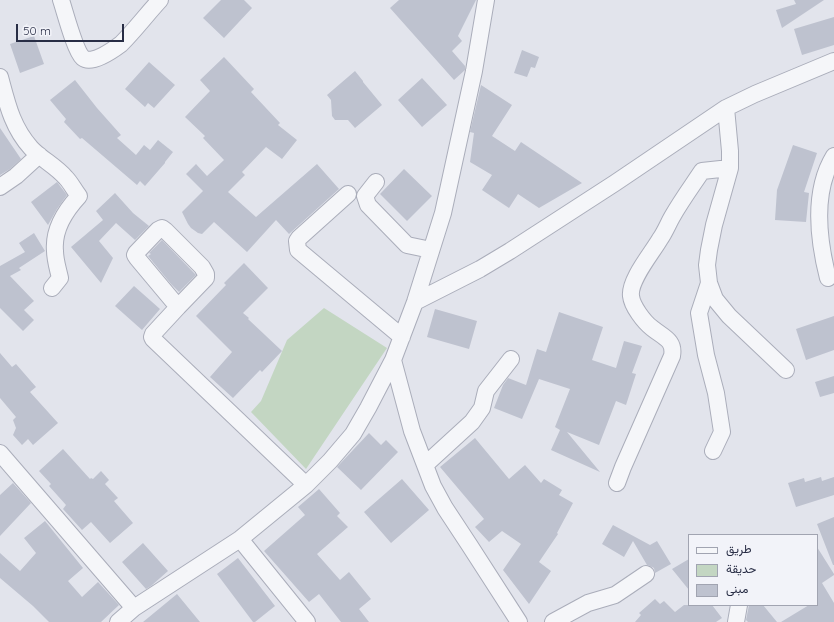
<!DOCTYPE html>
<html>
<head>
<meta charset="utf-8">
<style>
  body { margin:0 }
  #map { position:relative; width:834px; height:622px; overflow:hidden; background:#e2e4ec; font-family:Quicksand,Vazirmatn,sans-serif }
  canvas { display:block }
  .legend { position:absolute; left:688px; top:534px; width:130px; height:72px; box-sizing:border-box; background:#f2f3f9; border:1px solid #a1a4b1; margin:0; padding:5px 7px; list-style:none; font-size:12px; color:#282d45 }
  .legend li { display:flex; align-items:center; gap:8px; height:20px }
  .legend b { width:20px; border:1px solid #a1a4b1 }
  .scale { position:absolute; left:16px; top:24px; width:108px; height:18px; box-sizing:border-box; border:2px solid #282d45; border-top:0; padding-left:5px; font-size:12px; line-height:14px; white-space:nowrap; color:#282d45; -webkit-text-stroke:3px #f2f3f9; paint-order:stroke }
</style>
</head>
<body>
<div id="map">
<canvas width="834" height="622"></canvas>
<ul class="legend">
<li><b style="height:5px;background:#f5f6f9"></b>طريق</li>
<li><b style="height:11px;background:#c3d6c2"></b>حديقة</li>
<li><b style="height:11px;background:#bec2cf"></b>مبنى</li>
</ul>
<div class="scale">50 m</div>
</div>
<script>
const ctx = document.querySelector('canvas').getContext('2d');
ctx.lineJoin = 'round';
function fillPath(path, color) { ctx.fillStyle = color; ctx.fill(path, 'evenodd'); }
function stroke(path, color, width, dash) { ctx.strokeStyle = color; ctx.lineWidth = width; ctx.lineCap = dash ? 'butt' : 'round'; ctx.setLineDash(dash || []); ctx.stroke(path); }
const green = new Path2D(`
  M324,308L387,348L306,469L251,412L261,401L287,340Z`);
const building = new Path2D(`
  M221,0H244L252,8L224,38L203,18Z
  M399,0H476L458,36L462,41L452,51L465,66V70L454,80L390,8Z
  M794,0H824L782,28L776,10L796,4Z
  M834,17V45L802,55L794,29Z
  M34,36L44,64L20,73L10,44Z
  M522,50L539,57L535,68L531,67L527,77L514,73Z
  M224,57L254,89L251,92L280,123L278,125L297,140L282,159L266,147L242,172L245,175L228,192L256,217L317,164L339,189L289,234L276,220L247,252L214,222L202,234L198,233L191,228L188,224L182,212L203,191L186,174L196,164L207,176L224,160L203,138L205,136L185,117L210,91L200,80Z
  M149,62L175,85L154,108L148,103L145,107L125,89Z
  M355,71L363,81V82L382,105L355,128L348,120H335L332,116L331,100L327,95Z
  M422,78L447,105L422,127L398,100Z
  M75,80L97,108L121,135L117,138L136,155L144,145L150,150L158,140L173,152L165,162V163L145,186L140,181L137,185L82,138L80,139L64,122L66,119L50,100Z
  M481,85L512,105L492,136L515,151L521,142L582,183L539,208L518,194L509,208L482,190L492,175L470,162L474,133L470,132Z
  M0,128L21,159L10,169L0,175Z
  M793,145L817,153L804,192L809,193L806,222L775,220L777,190Z
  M404,169L432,196L407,221L380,194Z
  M57,182L67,195L57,209L48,225L31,202Z
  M115,193L133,213L149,226L135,240L116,223L99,241L113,258L101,283L71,247L103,220L96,211Z
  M34,233L45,251L19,268L21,270L10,276L34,301L24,310L34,320L23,331L0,308V266L25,252L19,243Z
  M162,240L196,275L179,292L171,284L148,256L151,254L149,253Z
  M244,263L268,288L243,313L249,318L248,319L282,351L262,372L260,370L233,398L210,377L232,352L196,316L226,285L224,283Z
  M134,286L160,309L142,330L115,306Z
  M435,309L477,321L469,349L427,337Z
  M559,312L603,327L592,360L616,368L624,341L642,346L632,373L636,374L626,405L616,401L599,445L567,432L600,472L551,450L560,430L555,427L570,389L539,379L522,419L494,408L503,385L508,378L526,385L537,349L546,352Z
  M834,316V350L806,360L796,329Z
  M0,353L12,367L16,364L36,387L30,392L58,423L33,445L28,439L22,445L13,435L16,428L13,420L16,417L0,398Z
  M834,376V393L820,397L815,382Z
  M369,433L381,445L386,440L398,452L361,490L337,467Z
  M475,438L509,479L525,465L541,483L544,479L562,490L559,495L573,503L557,533L558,534L539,562L551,571L529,604L503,570L521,544L502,531L489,542L475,527L484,519L440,467Z
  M63,449L90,479L91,478L93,479L101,471L109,480L105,484L118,498L114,501L133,523L110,543L91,522L82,530L63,509L66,505L49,486L51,484L39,471Z
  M821,477L822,481L834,477V495L796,507L788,483L804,478L805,482Z
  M402,479L429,510L391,543L364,512Z
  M13,483L31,503L0,536V495Z
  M319,489L340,513L337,516L348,527L317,554L340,580L349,572L371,599L359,609L369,622H341L319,594L309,602L264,551L305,515L298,507Z
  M834,517V565H833L817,524Z
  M45,521L83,568L68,581L82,597L98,582L119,605L101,622H49L33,606L0,578V553L20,571L36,553L24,538Z
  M613,525L650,545L657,541L671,564L655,573L654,568L650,566L647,565L633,541L624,557L602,544Z
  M143,543L168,571L151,586L146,589L122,562Z
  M817,547L834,574V575L822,583L834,603V622H781L809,605H817Z
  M238,558L275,606L255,622H253L217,574Z
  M689,559V590L672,569Z
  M177,594L200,622H143Z
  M655,599L660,604L664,601L675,612L684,605H712L722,618L716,622H635L641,615L639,613Z
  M749,605H763L777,622H748L746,620Z`);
const street = new Path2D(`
  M61,0C65,12 75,51 83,58C92,65 113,50 121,44C135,30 147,14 160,0
  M0,77C7,103 12,127 31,148C41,159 56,166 66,178C71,183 74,190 79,196C65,211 53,229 55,251C55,260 58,269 60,278L52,288
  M726,108L730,151V168L714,225L709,250L707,265L709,283L715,299L729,316L786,370
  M376,182L365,196L368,205L407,245L431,250
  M0,187L16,176L39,155
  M348,194L299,238L297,241L298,250L402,337
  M828,278C818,239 812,192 834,156
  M709,283L699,313L706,355L716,393L722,432L713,451
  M415,302L480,269L510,251L615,183L726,108L755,94L834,61
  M178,307L206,278V274L202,267L166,231L162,228L158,230L136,253L135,255L137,258L178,307L153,334L152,337L153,339L306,485
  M393,360L412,431L433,486L445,508L470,546L519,622
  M0,453L134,608
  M425,465L472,422L482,408L486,391L511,359
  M617,483L623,467L672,356C675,340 663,337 652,328C644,322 632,306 631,296C629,280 652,253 660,239C665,232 668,224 672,217C681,201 692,186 702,171L730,168
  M240,539L307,622
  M118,622L134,608L240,539L306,485L330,461L353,434L368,408L393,360L415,302L443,213L474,71L486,0
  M553,622L588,603L615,595L646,574
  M736,622L739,605`);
fillPath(green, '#c3d6c2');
fillPath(building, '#bec2cf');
stroke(street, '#aaadba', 18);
stroke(street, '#f5f6f9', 16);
</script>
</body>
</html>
